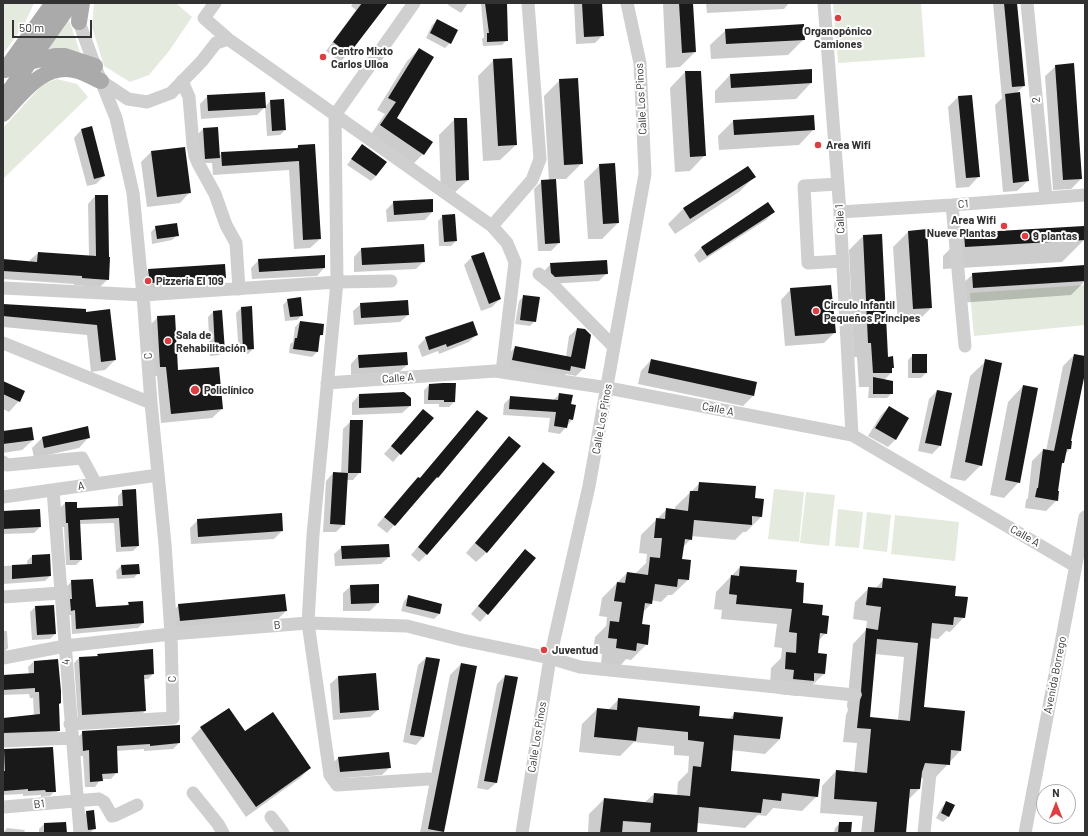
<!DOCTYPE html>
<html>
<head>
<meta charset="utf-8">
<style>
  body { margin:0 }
  #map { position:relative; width:1088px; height:836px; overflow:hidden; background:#fff; font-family:Barlow,sans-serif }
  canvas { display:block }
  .frame { position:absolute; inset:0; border:4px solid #323232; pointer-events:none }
  .north { position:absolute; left:1036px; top:784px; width:40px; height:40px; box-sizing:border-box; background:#fff; border:1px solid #adadad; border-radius:50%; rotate:0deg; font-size:11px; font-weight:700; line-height:16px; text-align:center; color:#323232 }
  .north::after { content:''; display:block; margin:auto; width:14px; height:18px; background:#de3e41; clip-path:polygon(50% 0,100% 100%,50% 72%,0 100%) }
  .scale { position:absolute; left:12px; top:20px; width:80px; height:18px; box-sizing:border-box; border:2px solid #323232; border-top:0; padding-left:5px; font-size:12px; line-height:14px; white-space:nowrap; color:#323232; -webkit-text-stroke:3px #fff; paint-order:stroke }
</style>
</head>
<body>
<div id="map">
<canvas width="1088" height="836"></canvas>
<div class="frame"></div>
<div class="north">N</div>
<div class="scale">50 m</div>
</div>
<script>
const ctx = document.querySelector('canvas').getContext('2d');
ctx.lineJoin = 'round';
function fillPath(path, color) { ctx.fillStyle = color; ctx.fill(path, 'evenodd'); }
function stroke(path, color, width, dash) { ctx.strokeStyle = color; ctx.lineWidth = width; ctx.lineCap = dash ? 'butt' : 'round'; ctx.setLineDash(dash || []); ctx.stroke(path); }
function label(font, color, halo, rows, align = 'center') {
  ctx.font = font + ' Barlow,sans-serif'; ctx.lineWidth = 4; ctx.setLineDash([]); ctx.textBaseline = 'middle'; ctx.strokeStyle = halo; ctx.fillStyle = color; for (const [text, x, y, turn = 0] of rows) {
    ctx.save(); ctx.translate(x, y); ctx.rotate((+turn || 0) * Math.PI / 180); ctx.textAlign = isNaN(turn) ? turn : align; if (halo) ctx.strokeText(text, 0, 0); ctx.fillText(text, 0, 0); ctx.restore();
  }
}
const green = new Path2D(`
  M3,3H34L24,25L3,54Z
  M94,3H176L192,17L169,51L149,75L130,82L104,66L92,27Z
  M833,3H921L925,57L838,63Z
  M68,17L80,52L48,49Z
  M57,79L77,84L88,97L3,179V128L42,85Z
  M1085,285V325L974,336L970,293Z
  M774,489L804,492L799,542L768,539Z
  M806,492L835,495L829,546L800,543Z
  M838,509L863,512L859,548L835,546Z
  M867,512L891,515L887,552L863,549Z
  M895,515L959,522L955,561L891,554Z`);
const shadow = new Path2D(`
  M353,3H387L349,53L340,62L326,51L356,10L351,6Z
  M449,3H468L461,13L448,5Z
  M481,3H506L507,40L502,45L483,46L482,39L484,37Z
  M574,3H601L603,35L595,43L576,44Z
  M663,3H692L695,52L680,67L666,68Z
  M706,3H789L784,9L707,13Z
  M993,3H1016L1024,86L1015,94L1028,181L1017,191L1003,192L995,105L1002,98Z
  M437,20L457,31L450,43L445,48L426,38L432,25Z
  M726,30L804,39L788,55L711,59L710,45Z
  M419,49L396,118L423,154L411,166L369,137L385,114L377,110L407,61Z
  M494,60L516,145L500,160L483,161L478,76Z
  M1056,66L1081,179L1071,189L1053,190L1045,76Z
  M811,70V83L796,99L715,103V91L730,75Z
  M685,72L705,155L690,171L675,172L670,88Z
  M560,80L582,163L566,179H555L559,243L551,251H538L534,189L542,181H549L544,96Z
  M208,96L265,107L270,101L285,130L280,135L267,136L265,107L257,115L201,119L200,104Z
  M958,97L979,176L969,187L956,188L948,107Z
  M455,119L468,180L452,195L441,196L439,135Z
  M733,121L814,129L799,145L719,150L718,136Z
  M203,129L219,156L222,153L296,149L298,146L320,239L310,248L294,249L289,170L213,175L212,163H200L198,134Z
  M81,130L104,176L96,184L87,186L74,138Z
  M362,145L376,176L371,181L347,165Z
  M151,152L190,192L180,203L147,207L141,162Z
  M614,164L618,223L602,239H588L584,181L600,165Z
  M754,177L739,192L675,234L668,224L684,208Z
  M95,196L108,279L100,287L74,285V284L3,279V260L30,262V260L38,253L89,256L88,204Z
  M394,202L432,212L425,220L387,222L386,210Z
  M773,212L766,220L699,263L694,255L702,247Z
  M443,216L456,241L451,246H439L438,221Z
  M156,227L177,235L172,240L152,244L151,232Z
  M908,232L931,308L916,323L898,324L893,247Z
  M965,234L1084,240L1062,262L943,269V256Z
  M881,235L887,358L891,369V373L884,380L892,393L887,398H868L869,387H859L857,357H854L849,250L863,236Z
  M361,249L424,261L416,269L354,272V257Z
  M472,257L500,299L492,307L481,311L464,265Z
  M259,260L324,268L317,276L252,279L251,268Z
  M551,264L607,273L599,281L548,284L543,272Z
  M1085,266V281L1071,295L958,303L957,289L973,274Z
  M149,270L225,278L217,285L142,290L141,277Z
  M791,289L835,332L824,343L785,346L781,300Z
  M524,296L535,321L530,326L515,324L519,301Z
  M288,300L302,315L297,320L285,321L283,305Z
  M361,304L408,315L400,322L354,325L353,311Z
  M3,305L85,313L109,311L115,360L105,370L91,372L87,335L3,327Z
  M241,308L253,349L248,354H239L236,313Z
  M221,311L224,350L219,355L210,356L208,317L213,312Z
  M158,317L177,371L222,409L212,418L161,423L157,376H151L148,327Z
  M300,322L322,335L319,337L317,352L312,357L289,353L290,344L293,342L295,327Z
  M577,329L584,368L576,376L566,374L562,378L505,367L508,355L515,347L566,357L569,336Z
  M477,334L469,342L439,354L438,351L422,357L418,346L426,338Z
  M913,355L926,373L921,378H908V360Z
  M1074,355L1085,357V368L1070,441V449L1065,454L1064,462L1061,465L1057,492V500L1046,511L1025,508L1026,500L1028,498L1032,461L1043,450L1046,451L1063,366Z
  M358,356L407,365L399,372L351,375V364Z
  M651,360L753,396L743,406L638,384L641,371Z
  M986,361L981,465L965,481L950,478L970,376Z
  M3,382L19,401L9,412L3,409Z
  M429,385L454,402L449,407H439V404H424V390Z
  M1023,386L1019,482L1004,498L990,495L1008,402Z
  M937,391L951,394L940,446L932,454L918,451L929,399Z
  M560,394L570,405L572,420L560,434L548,432L550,418L503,415L504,404L511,397L553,400Z
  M359,395L410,406L402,413L352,415V403Z
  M889,407L895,440L888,447L868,436L881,415Z
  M477,411L438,477L387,533L377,525L410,486L418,478L419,479Z
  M416,418L400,454L393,462L384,454Z
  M351,421L360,472L353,480H346L344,524L336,532H323L326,481L333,473L341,474L343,429Z
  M87,428L89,437L79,448L34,458L32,448L42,438Z
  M3,432L33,440L22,450L3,453Z
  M502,445L427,554L419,562L411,555Z
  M543,463L487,552L476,562L466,553L533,474Z
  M700,483L754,499L761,517L746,532H743L735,540L691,536V539L683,547L681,560L688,580L672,595H668L661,602L651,600V604L643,612L641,624L647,644L631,660L626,659L620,666L601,663L602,654L593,653L595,637L606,626L607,617L599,616L602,598L627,573L635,574L646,563L647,554L639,553L641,535L666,510L675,511V507Z
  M123,491L138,546L133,551L116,552L114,523L80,524L81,560L76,565H66L64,527H61L60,508L65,503H76V509L118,507V496Z
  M3,517L40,527L34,533L3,534Z
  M198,520L282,531L274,539L191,544L190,528Z
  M342,547L389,557L381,564L335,566L334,554Z
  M49,555L50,576L45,581L3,584V566L27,565V561L32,556Z
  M518,558L487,614L480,622L471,614Z
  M121,566L138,573L134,578L117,579L116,571Z
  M740,567L794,583L801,604L821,616L826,633L818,641L817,654L824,674L808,689H804L797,696L778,694L779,686L770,685L771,668L781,658L782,648L774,647L777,624L721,619L722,610L714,609L716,592Z
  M884,579L954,597L964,617L950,632L946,631L938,639L930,638L923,708L960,751L934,779L920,778L919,789L908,800L905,833H861L863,816L820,813L822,786L836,771L854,773L857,743L843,742L846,715L848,710L847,706L853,644L866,630L867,621L853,619L855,602L869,588L875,589ZM875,654L904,657L898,720L869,718Z
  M72,581L95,608L126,606L129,603L143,623L138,628L72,634L71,615H66L67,586Z
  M351,586L378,603L370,611H343V593Z
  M409,596L441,604L439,614L434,619L401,611L404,601Z
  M179,605L286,611L276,621L170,631L168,616Z
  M35,607L55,634L50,639L32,640L30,612Z
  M3,631H7L8,648L3,653Z
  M98,655L153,674L148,679H144L145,711L140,716L78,720L74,663L79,658L96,657Z
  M426,658L438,660L423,737L416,745L403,742L418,665Z
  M34,661L58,705L59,730L53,736L3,738V719L34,716L33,698H30L29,694L3,695V676L29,675L28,667Z
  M461,664L476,667L443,832L442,833H420L450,675Z
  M375,674L378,710L370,717L333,720L330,684L338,677Z
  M505,676L496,783L488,790L477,788L497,684Z
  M619,699L698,717L728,720L734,714L780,739L765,754L731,750L729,772L817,796L802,811L773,808L766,816L758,815L745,828L697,823L696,833H588L589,814L604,799L644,803L654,794L677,796L678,782L688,772L689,756L674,755V746L634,742L620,756L579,752L582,724L597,709L608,710Z
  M201,728L245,733L310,768L300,778L246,817L191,738Z
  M83,732L179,743L173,749L144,751V749L116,751L117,772L111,779H101L95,787H85L83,756H78L77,738Z
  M52,748L55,791L50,796L41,797V795L23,796V794L3,795L4,750Z
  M339,757L390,767L382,775L332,779L331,765Z
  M947,802L954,805L948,817L943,822L936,818L942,807Z
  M87,812L95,828L90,833H83L82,817Z
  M840,823L850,833H834L835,828Z
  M44,824L66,833H39V829Z
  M7,828L25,830L24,833H3Z`);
const building = new Path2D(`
  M362,3H388L349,54L333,42Z
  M485,3H507L508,41L487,42V33H489Z
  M582,3H602L604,36L584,37Z
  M679,3H693L696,52L682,53Z
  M1004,3H1017L1025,86L1012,87Z
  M437,19L458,30L451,44L430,33Z
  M804,24L805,40L726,44L725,29Z
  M419,48L434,57L397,118L433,142L424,155L380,125L396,102L388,98Z
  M512,58L517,145L498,146L493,59Z
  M1074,63L1082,179L1063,180L1055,65Z
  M812,69V83L731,88L730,74Z
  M685,71H701L706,156L690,157Z
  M578,78L583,164L564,165L559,79Z
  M265,92L266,108L208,111L207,95Z
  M1020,92L1029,181L1013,183L1005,94Z
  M972,95L980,177L966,178L958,96Z
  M284,99L286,130L272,131L270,100Z
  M814,115L815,130L734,135L733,120Z
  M454,118H467L469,180L456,181Z
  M92,126L105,176L94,179L81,129Z
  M218,127L220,158L205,159L203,128Z
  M315,144L321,239L303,240L299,161L222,166L221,152L298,148V145Z
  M362,144L387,162L376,176L351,159Z
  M185,147L191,193L157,197L151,151Z
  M615,163L619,223L603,224L599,164Z
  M748,166L756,177L690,219L683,208Z
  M556,179L560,243L545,244L541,180Z
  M95,195H108L109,257H110L109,280L82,278V276L3,271V259L37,262L38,252L96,256Z
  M433,199V212L394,215L393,201Z
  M768,202L775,212L707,256L701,247Z
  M455,214L457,241L444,242L442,215Z
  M177,223L179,236L157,239L155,226Z
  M1084,226L1085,240L965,247L964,233Z
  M927,229L932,308L913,309L908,231Z
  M882,234L888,357L893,356L894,368H892V373H873L871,343H868L863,235Z
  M424,244L425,262L362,265L361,248Z
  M484,252L501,299L489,304L471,256Z
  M325,255V268L259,272L258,259Z
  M607,260L608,274L555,277L551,273L550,263Z
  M225,264L226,278L150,283L148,269Z
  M1085,265V281L973,288L972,273Z
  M831,285L836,333L795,336L790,288Z
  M523,295L540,297L536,322L520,320Z
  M301,297L303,316L290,317L287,299Z
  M408,300L409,315L361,318L360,303Z
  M3,304L86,309V312L110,309L116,360L101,362L97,325L3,316Z
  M252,306L254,349L243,350L241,307Z
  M222,310L225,351H215L213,311Z
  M175,315L178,370L219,367L223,409L171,414L166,367H160L157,316Z
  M300,321L324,324L323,335H320L318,352L293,349L295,338H297Z
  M473,321L478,335L447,347L446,344L429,350L425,337Z
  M577,328L585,329L591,335L585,369L571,366L570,371L512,360L515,346L571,357Z
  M407,352L408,365L359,368L358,355Z
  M912,354H927V373H912Z
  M1074,354L1085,356V373L1071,441H1072L1071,449H1067L1064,463H1062L1058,491H1059L1058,501L1035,497L1037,488H1038L1043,449L1054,451Z
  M651,359L757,382L754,396L648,373Z
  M985,359L1002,363L982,466L965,462Z
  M873,377L893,381V394H873Z
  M3,381L25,391L20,402L3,394Z
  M443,383H456L455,402H444V400H428L429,384Z
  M1023,385L1038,388L1020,483L1005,480Z
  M937,390L952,393L941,446L925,443Z
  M404,392L411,398V406L359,408V394Z
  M559,393L573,395L571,404L576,405L573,420L569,419L567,428L554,426L556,412L509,409L510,396L558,400Z
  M889,406L909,418L896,440L875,428Z
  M423,409L434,418L401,455L391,446Z
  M477,410L488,418L438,478L437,477L395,526L384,517L418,477L420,478Z
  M350,420H363L361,473H348Z
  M88,426L90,438L44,448L42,437Z
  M32,427L34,440L3,444V431Z
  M509,436L521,446L427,555L418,547Z
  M543,462L555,472L487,553L475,543Z
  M333,472L348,473L345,525L330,524Z
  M699,482L756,486L755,498L764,499L762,517L752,516V525L694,520L692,540L685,539L682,559L691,560L689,580L678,579L677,587L655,584L652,604L645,603L642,624L650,625L648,645L637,643L636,651L616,648L617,639L608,638L610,621L619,622L622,602L614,601L617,582L625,583L627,572L648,575L650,557L660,558L662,538H654L656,518L665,519L666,508L688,511L690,491H698Z
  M136,489L139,546L121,547L119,518L80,520L82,560H70L68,523H66L65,502H77V508L123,506L122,490Z
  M40,509L41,527L3,529V511Z
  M282,513L283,531L198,537L197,519Z
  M389,544L390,557L342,559L341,546Z
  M525,549L536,558L488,615L478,606Z
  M50,554L51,576L12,579V565L32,564V555Z
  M139,564L140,574L122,575L121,565Z
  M740,566L797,570L796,582L804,583L803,603L823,605L822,615L829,616L827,634L820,633L818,653L827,654L825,674L814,673V681L793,679L794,670L785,669L786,652L796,653L797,633L789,632L792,609L736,604L737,595L729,594L731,575L739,576Z
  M883,578L956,586L955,596L968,597L965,618L954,617L953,625L932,623L924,707L965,711L961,751L951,750L950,765L925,763L922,772L920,789H910L906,833H874L877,802L834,799L836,770L867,773L871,729L857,728L860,700L862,695L861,691L866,628L878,630L881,607L866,605L868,587L882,588ZM877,639L918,643L910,721L870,717Z
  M93,579L96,607L129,605L128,602L143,601L144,623L76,629L75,610L71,611L70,599H72L71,580Z
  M379,584V603L351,604L350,585Z
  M285,594L287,611L180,621L178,604Z
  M408,595L442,604L440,614L406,606Z
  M54,605L56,634L37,635L35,606Z
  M153,649L154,674L144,675L146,711L82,715L79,657L98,656L97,654Z
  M426,657L440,659L424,737L410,735Z
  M58,659L61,691V703L59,704L60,731L3,733V718L40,714L39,692H35V688L3,690V675L34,673V661Z
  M461,663L477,666L444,832L428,829Z
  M376,673L379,710L340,713L338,676Z
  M505,675L518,677L497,783L484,781Z
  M618,698L700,706L699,716L733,719L734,712L783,717L780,739L734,735L731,771L820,779L818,797L782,793L781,801L763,799L761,813L699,807L697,833H650L651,823L623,821L622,833H600L604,798L653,803L654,793L690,796L693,766L701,767L704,742L688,740V732L638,727L636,741L594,737L597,708L617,710Z
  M229,708L245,731L273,712L311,768L256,807L200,727Z
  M180,725V743L150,746V744L117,746L118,773L102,774L103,781L90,782L89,750L83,751L82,731Z
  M53,747L56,792H46L45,790L28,791V789L4,791L3,771H5L4,749Z
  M389,752L391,768L340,772L338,757Z
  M946,801L955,805L949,817L941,813Z
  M94,810L96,829L88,830L86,811Z
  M66,822L67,833H44V823Z
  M839,822H852L851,833H838Z`);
const minor = new Path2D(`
  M215,3L204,18L228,39L492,226L507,243L515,262L502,372
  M414,3L335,115L337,282L313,535L308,623L330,775L337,785L429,779
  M824,3L840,212L852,435
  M1027,3L1046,198
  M101,81L128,99L147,102L171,93L202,61L216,43L228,39
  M182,81L189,97L193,145L195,156L198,163L215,194L226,225L236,243L239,289
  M838,184L804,186L808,263L843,261
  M952,205L965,346
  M840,212L952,205L1085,195
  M492,226L532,180L540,159L528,3
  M539,274L554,286L614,347
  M3,288L143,295L337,282L391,281
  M3,343L151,403
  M327,383L495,371L608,388L852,435L1075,566
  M3,462L7,465L82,458L96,484
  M53,490L80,833
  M3,497L158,475
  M3,597L61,593
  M3,658L65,646L171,634L308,623L407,626L462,640L550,658L580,667L854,695
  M70,724L173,718L171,634L165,544L151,403L143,295L133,193L116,118L95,66L76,14
  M3,741L72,738
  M193,793L218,824L223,833
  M4,807L99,799L104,802L112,816L116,815L137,805
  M271,817L283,833
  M522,833L550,658L589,486L645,174L640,63L627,3
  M924,833L930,773
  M1025,833L1085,517`);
const major = new Path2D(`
  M79,22L82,3
  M7,67L55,56H65L95,66
  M5,70L53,3
  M3,100L71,3
  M3,114C22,93 46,60 78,71C86,73 93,78 101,81`);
const markers = [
  [838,18,4,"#de3e41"],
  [323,57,4,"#de3e41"],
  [818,145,4,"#de3e41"],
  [1004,226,4,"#de3e41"],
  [1025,236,4,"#de3e41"],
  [148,281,4,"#de3e41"],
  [816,311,4,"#de3e41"],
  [168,341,4,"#de3e41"],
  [195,390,5,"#de3e41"],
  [544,650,4,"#de3e41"]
];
const poiNames = [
  ["Organopónico",838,31,"center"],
  ["Camiones",838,44,"center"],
  ["Centro Mixto",331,51],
  ["Carlos Ulloa",331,64],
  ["Area Wifi",826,145],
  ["Area Wifi",996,220,"right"],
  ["Nueve Plantas",996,233,"right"],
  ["9 plantas",1033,236],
  ["Pizzería El 109",156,281],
  ["Círculo Infantil",824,305],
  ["Pequeños Principes",824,318],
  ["Sala de",176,335],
  ["Rehabilitación",176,348],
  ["Policlínico",204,390],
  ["Juventud",552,650]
];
const streetNames = [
  ["Calle Los Pinos",641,99,-93],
  ["2",1036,100,-95],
  ["C1",963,204,-4],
  ["Calle 1",840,219,-93],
  ["C",148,356,-94],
  ["Calle A",398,378,-4],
  ["Calle A",718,409,11],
  ["Calle Los Pinos",602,419,-80],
  ["A",81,486,-8],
  ["Calle A",1025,536,30],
  ["B",277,625,-5],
  ["4",66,662,-94],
  ["Avenida Borrego",1055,675,-79],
  ["C",172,679,-91],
  ["Calle Los Pinos",537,737,-81],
  ["B1",39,804,-6]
];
fillPath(green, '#e4eade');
fillPath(shadow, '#0003');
fillPath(building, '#191919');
stroke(minor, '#cfcfcf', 13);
stroke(major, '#aaa', 16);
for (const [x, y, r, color] of markers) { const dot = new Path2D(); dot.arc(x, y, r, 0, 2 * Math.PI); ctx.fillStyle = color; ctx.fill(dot); stroke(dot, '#fff', 1.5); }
label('bold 11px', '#323232', '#fff', poiNames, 'left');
label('11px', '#323232', '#fff', streetNames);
</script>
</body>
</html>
